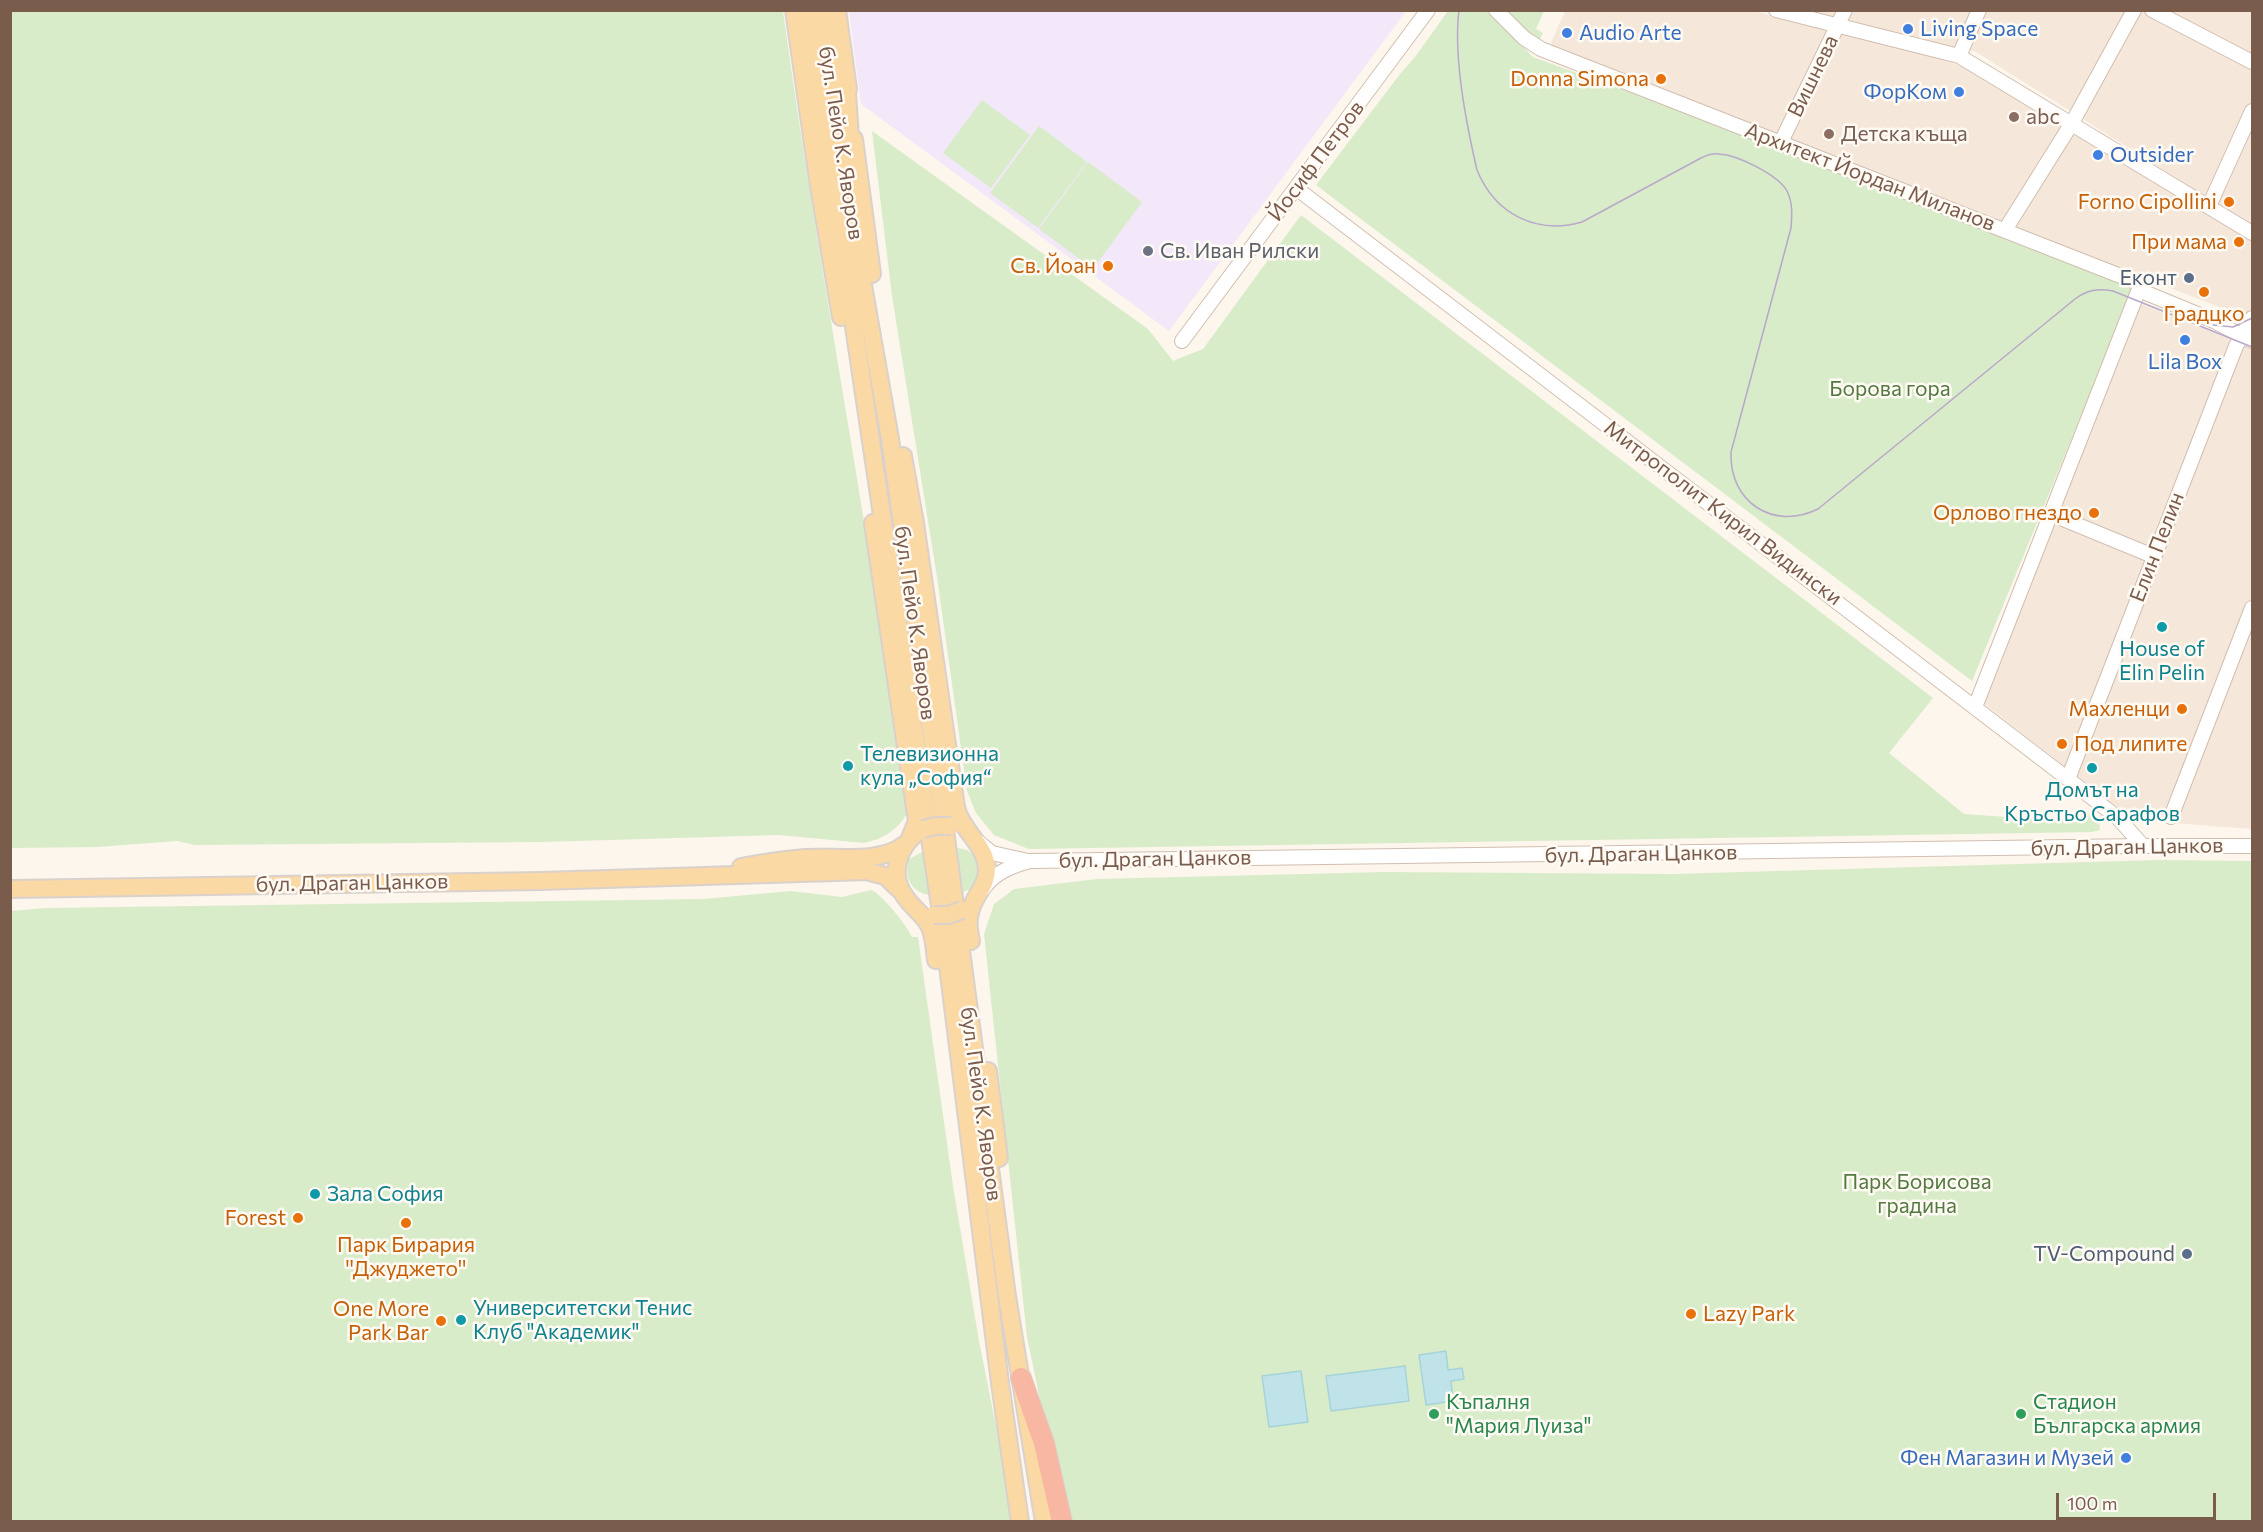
<!DOCTYPE html>
<html>
<head>
<meta charset="utf-8">
<style>
  body { margin:0 }
  #map { position:relative; width:2263px; height:1532px; overflow:hidden; background:#fdf6ec; font-family:Commissioner,sans-serif }
  canvas { display:block }
  .frame { position:absolute; inset:0; border:12px solid #7a5c4d; pointer-events:none }
  .scale { position:absolute; left:2056px; top:1493px; width:160px; height:27px; box-sizing:border-box; border:3px solid #7a5c4d; border-top:0; padding-left:8px; font-size:18px; line-height:21px; white-space:nowrap; color:#7a5c4d; -webkit-text-stroke:4px #fffaf3; paint-order:stroke }
</style>
</head>
<body>
<div id="map">
<canvas width="2263" height="1532"></canvas>
<div class="frame"></div>
<div class="scale">100 m</div>
</div>
<script>
const ctx = document.querySelector('canvas').getContext('2d');
ctx.lineJoin = 'round';
function fillPath(path, color) { ctx.fillStyle = color; ctx.fill(path, 'evenodd'); }
function stroke(path, color, width, dash) { ctx.strokeStyle = color; ctx.lineWidth = width; ctx.lineCap = dash ? 'butt' : 'round'; ctx.setLineDash(dash || []); ctx.stroke(path); }
function label(font, color, halo, rows, align = 'center') {
  ctx.font = font + ' Commissioner,sans-serif'; ctx.lineWidth = 5; ctx.setLineDash([]); ctx.textBaseline = 'middle'; ctx.strokeStyle = halo; ctx.fillStyle = color; for (const [text, x, y, turn = 0] of rows) {
    ctx.save(); ctx.translate(x, y); ctx.rotate((+turn || 0) * Math.PI / 180); ctx.textAlign = isNaN(turn) ? turn : align; if (halo) ctx.strokeText(text, 0, 0); ctx.fillText(text, 0, 0); ctx.restore();
  }
}
const residential = new Path2D(`
  M1750,10L1938,58L1963,67L2252,236V311L2248,316H2242L1552,46L1551,43L1565,11Z
  M1809,11H2252V224L2221,206L1976,52Z
  M2139,305H2144L2252,348V829L2134,820L1982,702Z`);
const education = new Path2D(`
  M849,11H1406L1169,331L861,104Z`);
const green = new Path2D(`
  M10,11H783C820,279 873,545 907,814C896,831 883,839 864,843L779,835L541,842L195,845L177,841L98,847L11,848Z
  M1448,11H1489L1533,57L1730,129L2134,287L1972,681L1316,185L1400,74L1415,57Z
  M1503,11H1544L1536,29L1543,33L1540,39L1536,40Z
  M982,100L1030,135L991,188L943,153Z
  M1039,126L1087,162L1038,228L990,193Z
  M872,131L1148,329L1173,361L1203,349L1301,215L1933,698L1889,753L1964,814L2080,822L2084,810L2099,821L2100,830L2092,832L1029,849L994,835L976,813L967,791L937,577L892,296Z
  M1088,162L1142,202L1093,269L1039,229Z
  M954,848C978,848 980,864 978,883L968,890L960,893Z
  M926,850L931,895C912,894 903,877 909,859Z
  M2158,860L2252,861V1521H1069L1043,1414L1027,1337L984,934L994,904L1014,889L1097,879L1385,872L1673,874Z
  M871,890C880,892 909,928 912,937H918L953,1186L979,1341L1015,1521L11,1522V911L45,908L703,899L791,891L842,897Z`);
const water = new Path2D(`
  M1446,1351L1448,1370L1462,1368L1464,1379L1451,1381L1453,1401L1426,1405L1419,1355Z
  M1405,1366L1409,1401L1331,1411L1326,1376Z
  M1301,1371L1308,1422L1269,1427L1262,1376Z`);
const minor = new Path2D(`
  M1496,10L1524,38L1541,49L2141,284L1975,707
  M1776,10L1959,56L2252,233
  M2152,10L2252,62
  M1959,56L1979,10
  M1781,142L1845,10
  M1296,188L2068,779L2118,818L2143,846
  M2209,206L2252,111
  M2005,230L2072,123L2134,10
  M2139,290L2214,321L2252,341
  M1182,341L1428,10
  M2051,514L2153,556
  M2068,779L2236,346L2252,318
  M2171,817L2252,608
  M977,841L992,853L1028,861
  M983,889C994,873 1011,866 1030,861L2143,846H2252`);
const major = new Path2D(`
  M794,10L819,186L841,317
  M807,10L943,926L1000,1383L1020,1522
  M821,10L857,251L890,439L944,823L1007,1296L1044,1522
  M837,10L848,89
  M846,79L851,151
  M854,139L872,274
  M903,456L915,523L956,807C961,831 986,844 987,869C987,887 973,896 970,913C967,922 969,932 971,941
  M873,523L917,821L910,838
  M919,831C898,847 888,875 906,898C913,908 925,916 930,927C934,937 935,949 936,960
  M741,867C762,863 784,860 805,858C835,856 881,864 904,845
  M10,889L541,881L867,871L885,876L902,892
  M988,1071L999,1158`);
const highway = new Path2D(`
  M1021,1378L1044,1443L1062,1522`);
const tram = new Path2D(`
  M1459,10C1453,58 1466,123 1477,170C1495,214 1536,235 1582,222L1701,158C1707,155 1712,153 1719,154C1738,155 1778,175 1787,191C1793,203 1792,215 1791,228L1731,452C1729,502 1773,531 1818,509L2075,299C2087,290 2098,288 2113,291L2252,347
  M2213,325L2233,327L2252,318`);
const majorBridge = new Path2D(`
  M923,829L936,826H951
  M934,915H948L962,910`);
const markers = [
  [1908,29,6,"#3f7fe0"],
  [1567,33,6,"#3f7fe0"],
  [1661,79,6,"#e8710a"],
  [1959,92,6,"#3f7fe0"],
  [2014,117,6,"#8d6e63"],
  [1829,134,6,"#8d6e63"],
  [2098,155,6,"#3f7fe0"],
  [2229,202,6,"#e8710a"],
  [2239,242,6,"#e8710a"],
  [1148,251,6,"#6b7280"],
  [1108,266,6,"#e8710a"],
  [2189,278,6,"#5c6f8a"],
  [2204,292,6,"#e8710a"],
  [2185,340,6,"#3f7fe0"],
  [2094,513,6,"#e8710a"],
  [2162,627,6,"#0f9aa8"],
  [2182,709,6,"#e8710a"],
  [2062,744,6,"#e8710a"],
  [848,766,6,"#0f9aa8"],
  [2092,768,6,"#0f9aa8"],
  [315,1194,6,"#0f9aa8"],
  [298,1218,6,"#e8710a"],
  [406,1223,6,"#e8710a"],
  [2187,1254,6,"#5c6f8a"],
  [1691,1314,6,"#e8710a"],
  [461,1320,6,"#0f9aa8"],
  [441,1321,6,"#e8710a"],
  [1434,1414,6,"#2e9e5b"],
  [2021,1414,6,"#2e9e5b"],
  [2126,1458,6,"#3f7fe0"]
];
const shopNames = [
  ["Living Space",1920,29],
  ["Audio Arte",1579,33],
  ["ФорКом",1947,92,"right"],
  ["Outsider",2110,155],
  ["Lila Box",2185,362,"center"],
  ["Фен Магазин и Музей",2114,1458,"right"]
];
const streetNames = [
  ["Вишнева",1813,76,-64],
  ["бул. Пейо К. Яворов",841,143,81],
  ["Йосиф Петров",1316,161,-53],
  ["Архитект Йордан Миланов",1870,177,21],
  ["Митрополит Кирил Видински",1723,513,37],
  ["Елин Пелин",2157,547,-69],
  ["бул. Пейо К. Яворов",915,623,82],
  ["бул. Драган Цанков",2127,847,-1],
  ["бул. Драган Цанков",1641,854,-1],
  ["бул. Драган Цанков",1155,859,-1],
  ["бул. Драган Цанков",352,883,-1],
  ["бул. Пейо К. Яворов",981,1104,82]
];
const foodNames = [
  ["Donna Simona",1649,79],
  ["Forno Cipollini",2217,202],
  ["При мама",2227,242],
  ["Св. Йоан",1096,266],
  ["Градцко",2204,314,"center"],
  ["Орлово гнездо",2082,513],
  ["Махленци",2170,709],
  ["Под липите",2074,744,"left"],
  ["Forest",286,1218],
  ["Парк Бирария",406,1245,"center"],
  ["''Джуджето''",406,1269,"center"],
  ["One More",429,1309],
  ["Park Bar",429,1333],
  ["Lazy Park",1703,1314,"left"]
];
const educationNames = [
  ["abc",2026,117],
  ["Детска къща",1841,134]
];
const worshipNames = [
  ["Св. Иван Рилски",1160,251]
];
const serviceNames = [
  ["Еконт",2177,278],
  ["TV-Compound",2175,1254]
];
const parkNames = [
  ["Борова гора",1890,389],
  ["Парк Борисова",1917,1182],
  ["градина",1917,1206]
];
const cultureNames = [
  ["House of",2162,649,"center"],
  ["Elin Pelin",2162,673,"center"],
  ["Телевизионна",860,754],
  ["кула „София“",860,778],
  ["Домът на",2092,790,"center"],
  ["Кръстьо Сарафов",2092,814,"center"],
  ["Зала София",327,1194],
  ["Университетски Тенис",473,1308],
  ["Клуб \"Академик\"",473,1332]
];
const leisureNames = [
  ["Къпалня",1446,1402],
  ["\"Мария Луиза\"",1446,1426],
  ["Стадион",2033,1402],
  ["Българска армия",2033,1426]
];
fillPath(residential, '#f5e8da');
fillPath(education, '#f3e8fa');
fillPath(green, '#d8ecc9');
fillPath(water, '#bfe3e8');
stroke(water, '#a5d3da', 1.5);
stroke(minor, '#d1beb0', 16);
stroke(major, '#dad1cd', 20);
stroke(highway, '#dad1cd', 22);
stroke(minor, '#fff', 14);
stroke(major, '#fbd9a5', 16);
stroke(highway, '#f7b7a3', 20);
stroke(tram, '#b9a8c9', 1.5);
stroke(majorBridge, '#dad1cd', 20, []);
stroke(majorBridge, '#fbd9a5', 16);
for (const [x, y, r, color] of markers) { const dot = new Path2D(); dot.arc(x, y, r, 0, 2 * Math.PI); ctx.fillStyle = color; ctx.fill(dot); stroke(dot, '#fffaf3', 2); }
label('21px', '#366cbe', '#fffaf3', shopNames, 'left');
label('21px', '#7a5c4d', '#fffaf3', streetNames);
label('21px', '#c56008', '#fffaf3', foodNames, 'right');
label('21px', '#785e54', '#fffaf3', educationNames, 'left');
label('21px', '#5b616d', '#fffaf3', worshipNames, 'left');
label('21px', '#4e5e75', '#fffaf3', serviceNames, 'right');
label('21px', '#537a41', '#fffaf3', parkNames);
label('21px', '#0d838f', '#fffaf3', cultureNames, 'left');
label('21px', '#27864d', '#fffaf3', leisureNames, 'left');
</script>
</body>
</html>
